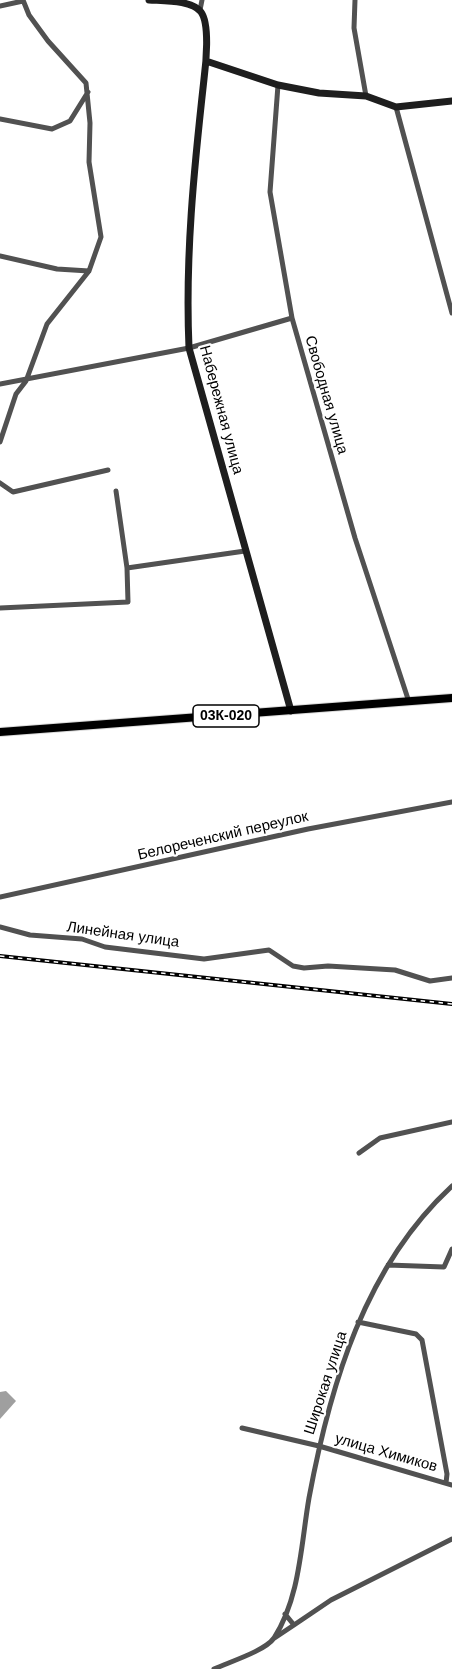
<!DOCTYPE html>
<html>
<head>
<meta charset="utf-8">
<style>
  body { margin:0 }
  canvas { display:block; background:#fff }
</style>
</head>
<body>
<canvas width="452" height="1669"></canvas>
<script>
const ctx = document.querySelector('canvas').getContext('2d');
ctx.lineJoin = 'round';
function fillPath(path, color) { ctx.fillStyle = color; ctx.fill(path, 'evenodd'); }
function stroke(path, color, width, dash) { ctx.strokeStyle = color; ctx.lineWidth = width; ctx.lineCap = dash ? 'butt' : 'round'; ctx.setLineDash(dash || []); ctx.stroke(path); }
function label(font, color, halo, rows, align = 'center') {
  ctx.font = font + ' Helvetica,sans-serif'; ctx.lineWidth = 4.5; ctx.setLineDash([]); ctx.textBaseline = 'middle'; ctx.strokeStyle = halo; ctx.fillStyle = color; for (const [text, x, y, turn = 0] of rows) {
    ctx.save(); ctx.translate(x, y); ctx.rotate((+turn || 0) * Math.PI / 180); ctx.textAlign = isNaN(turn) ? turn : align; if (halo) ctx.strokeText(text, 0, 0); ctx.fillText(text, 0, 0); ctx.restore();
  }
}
const water = new Path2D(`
  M6,1391L16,1401L0,1419V1392Z`);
const street = new Path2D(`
  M355,0L354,28L366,96
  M0,6L23,1
  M200,10L202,0
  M278,85L270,192L292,318L355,538L409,702
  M396,107L452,313
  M0,119L52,129L70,121L88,92
  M0,256L57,269L89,271
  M0,384L189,348L292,318
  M0,442L16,394L26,381L47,324L89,271L101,237L89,162L90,123L86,83L48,41L29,15L23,0
  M0,483L13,492L108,470
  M127,568L245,551
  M0,608L128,602L127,568L116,491
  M0,897L308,829L452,802
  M0,927L30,935L82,939L105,947L204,959L269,950L293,966L304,968L328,966L395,970L430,981L452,978
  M359,1153L380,1138L452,1122
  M388,1265L444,1267L452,1249
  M358,1322L416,1334L422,1340L447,1474L446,1483
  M242,1428L319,1446L452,1485
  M285,1614L294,1625L331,1600L452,1539
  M273,1639L294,1625
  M214,1669C229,1662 265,1651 274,1638C300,1598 301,1544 309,1498C330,1385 365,1266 452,1186`);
const secondary = new Path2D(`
  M149,0C164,1 192,0 201,12C210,24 206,64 204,79C194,169 185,257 189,348L291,711
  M206,61L278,85L319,93L366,96L396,107L452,101`);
const primary = new Path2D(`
  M0,732L452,698`);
const rail = new Path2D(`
  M0,956L452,1004`);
const shields = [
  [226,716,66]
];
const shieldNames = [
  ["03К-020",226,716]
];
const streetNames = [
  ["Свободная улица",326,395,74],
  ["Набережная улица",221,410,75],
  ["Белореченский переулок",223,836,-13],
  ["Линейная улица",123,935,8],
  ["Широкая улица",326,1383,-72],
  ["улица Химиков",386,1453,16]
];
fillPath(water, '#9f9f9f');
stroke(primary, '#dbdbdb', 10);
stroke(street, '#515151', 5);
stroke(secondary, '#1e1e1e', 7);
stroke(primary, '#000', 8);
stroke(rail, '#000', 4);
stroke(rail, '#fff', 1.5, [4.5]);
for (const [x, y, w] of shields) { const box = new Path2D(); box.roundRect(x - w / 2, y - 11, w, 22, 4.5); ctx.fillStyle = '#fff'; ctx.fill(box); stroke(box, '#000', 1.5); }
label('bold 14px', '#000', null, shieldNames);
label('15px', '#000', '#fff', streetNames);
</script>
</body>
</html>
